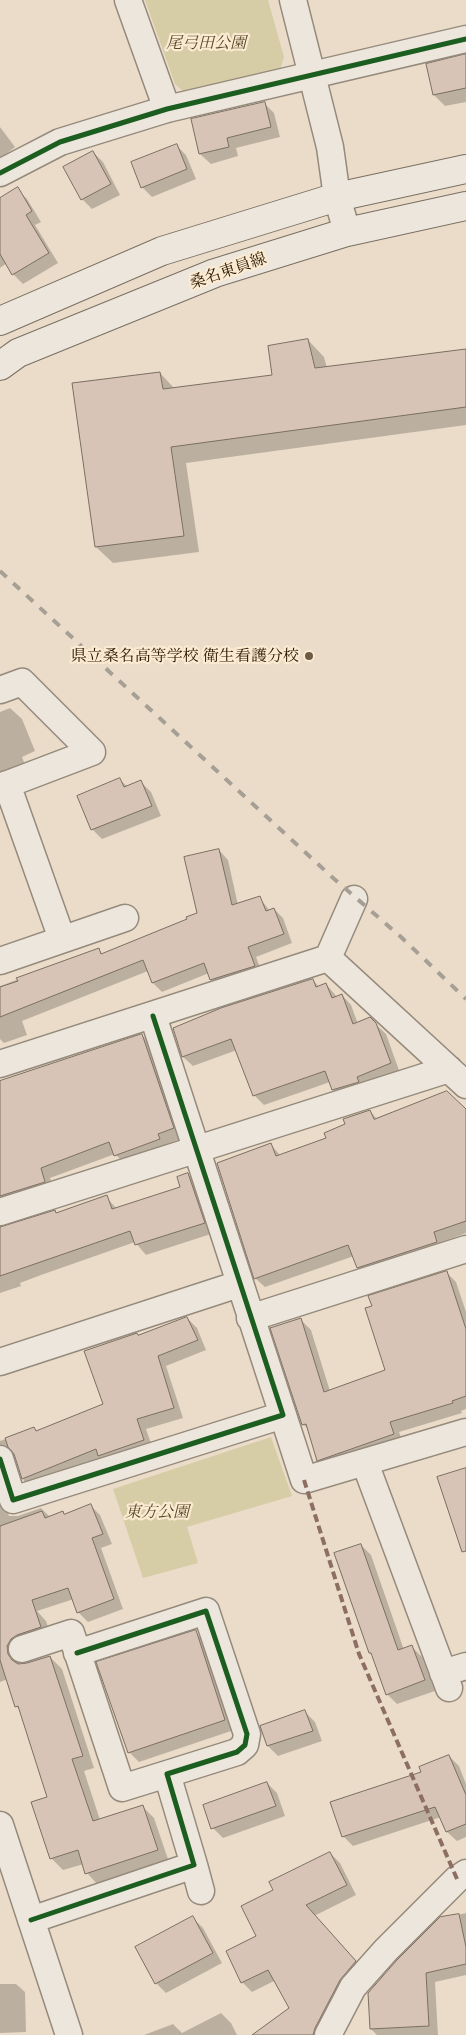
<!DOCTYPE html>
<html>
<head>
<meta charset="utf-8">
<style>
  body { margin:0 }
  canvas { display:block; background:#eadcc8 }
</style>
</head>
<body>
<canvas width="466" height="2035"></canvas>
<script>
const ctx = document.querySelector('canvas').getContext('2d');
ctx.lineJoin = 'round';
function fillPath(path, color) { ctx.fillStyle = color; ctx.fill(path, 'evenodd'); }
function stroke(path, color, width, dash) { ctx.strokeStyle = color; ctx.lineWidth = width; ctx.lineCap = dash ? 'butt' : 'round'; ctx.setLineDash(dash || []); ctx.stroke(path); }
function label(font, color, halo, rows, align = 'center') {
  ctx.font = font + ' "Libre Caslon Text","Noto Serif JP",serif'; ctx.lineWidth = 4.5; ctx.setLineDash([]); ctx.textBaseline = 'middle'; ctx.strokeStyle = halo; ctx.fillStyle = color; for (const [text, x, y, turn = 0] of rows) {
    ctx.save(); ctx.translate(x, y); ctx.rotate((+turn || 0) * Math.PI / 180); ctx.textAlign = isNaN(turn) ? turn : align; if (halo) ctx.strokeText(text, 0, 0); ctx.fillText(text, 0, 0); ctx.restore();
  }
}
const green = new Path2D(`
  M145,0H268L284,57L279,73L184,92L175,84Z
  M271,1437L292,1496L187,1527L198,1563L143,1578L113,1489Z`);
const shadow = new Path2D(`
  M466,55V102L445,106L434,95L428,65Z
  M264,103L274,113L280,137L236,148L238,156L211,164L200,154Z
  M0,127L15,147L0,159Z
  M176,145L186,155L196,179L152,197L142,187Z
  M93,152L103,162L120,195L92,209L82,199Z
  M17,189L27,199L41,222L35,225L58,263L23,284L13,274L7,263L0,268V199Z
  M308,340L324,357L327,368L466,351V425L186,463L199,552L113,563L96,547L160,373L175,389L273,376Z
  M10,708L22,719L35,751L22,757L27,770L0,782V712Z
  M120,780L128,787L141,782L151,792L161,816L102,839L92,829Z
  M219,850L228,860L238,905L259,897L270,911L274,909L283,918L292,943L256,957L263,975L221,989L211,980L209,973L162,992L153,983L148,971L22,1021L27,1035L4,1043L0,1039V986L98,950L103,954L189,920L198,913Z
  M313,980L319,987L326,984L337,997L342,995L351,1005L358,1024L370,1019L386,1034L400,1073L343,1099L333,1090L330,1082L264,1105L255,1096L237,1050L193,1066L183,1057L174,1029Z
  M142,1035L152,1045L183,1138L167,1144L169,1149L126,1165L115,1154L50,1178L55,1192L0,1211V1083Z
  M370,1111L377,1119L466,1111V1233L442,1242L446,1252L368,1277L358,1267L354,1256L265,1287L255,1278L271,1145L281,1156L328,1138Z
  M188,1175L198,1185L214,1233L146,1255L135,1242L41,1275L20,1283L21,1286L0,1293V1228L57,1214L106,1197L117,1209L181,1188Z
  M446,1272L456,1282L466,1312V1409L461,1411L462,1413L399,1432L403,1443L328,1470L318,1460L309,1430L303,1424L301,1320L311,1330L330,1391L386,1371Z
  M187,1318L197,1328L206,1350L166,1366L183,1418L146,1429L153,1449L34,1490L24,1481L16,1454H6L0,1457V1441L34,1429L37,1432L105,1404L139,1336Z
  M0,1490L9,1516H18L41,1508L50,1517L65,1515L90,1505L100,1515L112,1544L101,1548L123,1609L88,1622L78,1612L74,1599L37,1611L46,1621L52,1639L19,1658V1665L50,1657L62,1669L94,1768L84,1771L100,1820L142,1806L154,1818L169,1862L98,1885L87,1873L84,1864L63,1870L51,1858L49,1797L21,1711L16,1706L8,1679L0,1682Z
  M361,1545L371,1555L404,1650L412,1647L422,1657L435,1691L397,1704L387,1694L373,1656L370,1653Z
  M195,1632L205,1642L234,1730L139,1762L129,1752Z
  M305,1712L315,1722L322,1741L278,1756L268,1746L262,1726Z
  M449,1756L459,1766L466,1784V1837L457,1841L447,1832L441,1817L353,1846L343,1836L423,1772Z
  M267,1783L277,1793L285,1816L223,1838L213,1828Z
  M330,1853L340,1863L356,1895L314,1916L365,1971L326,2035H254L291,2008L276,1980L252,1992L242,1982L275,1891Z
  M466,1913V1975L435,1982L438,2035H377L371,2029L440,1919Z
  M193,1918L203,1928L222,1963L166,1993L156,1983Z
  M0,1984H16L25,1992L26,2032L0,2033Z
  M221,2013L231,2023L237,2035H144L173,2024L182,2033Z`);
const building = new Path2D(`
  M466,54V88L433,95L426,64Z
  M265,102L271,127L227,138L229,147L199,154L191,119Z
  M177,144L187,169L141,188L131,162Z
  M93,151L111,184L81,200L63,167Z
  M18,187L32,211L26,215L49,253L12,275L0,254V198Z
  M308,339L315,368L466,349V407L171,447L184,536L95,547L72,383L160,372L163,389L272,375L268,346Z
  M120,778L124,787L141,780L152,806L91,830L77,796Z
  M219,849L232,905L260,896L266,911L274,908L284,934L248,947L255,966L210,980L204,963L152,983L143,960L0,1017V987L18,981L16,978L99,948L101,954L187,919L186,917L197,913L184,857Z
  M313,979L316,987L326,983L332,998L342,994L353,1024L370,1017L376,1023L391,1063L357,1077L359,1082L332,1090L325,1071L253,1096L231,1039L182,1057L173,1028L221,1008Z
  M142,1034L174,1128L158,1134L160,1139L114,1156L109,1142L41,1168L45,1182L0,1196V1081Z
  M447,1091L466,1109V1221L434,1232L437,1242L357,1268L348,1245L254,1279L217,1163L271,1143L276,1156L326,1138L324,1133L345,1124L343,1119L370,1110L374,1119Z
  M188,1173L205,1223L135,1245L130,1231L0,1276V1227L55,1210L56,1213L107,1195L112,1209L180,1187L177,1177Z
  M447,1271L466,1329V1396L452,1401L453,1403L390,1422L394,1434L317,1461L306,1424L302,1425L270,1328L301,1318L324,1392L385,1370L365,1308L372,1306L368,1296Z
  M187,1317L198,1340L158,1356L174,1408L137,1419L144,1440L98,1456L96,1449L22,1479L14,1454L8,1447L5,1438L34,1427L36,1431L103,1404L84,1351L137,1333L138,1335Z
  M466,1468V1551L462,1552L437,1477Z
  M91,1504L103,1534L92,1538L114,1599L77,1613L68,1588L32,1600L41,1627L17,1635L11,1639L7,1646L8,1654L12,1660L18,1664L27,1663L50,1656L83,1756L72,1759L93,1821L143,1805L158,1850L85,1874L78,1850L50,1859L31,1802L47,1797L18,1706L15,1707L0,1660V1526L42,1511L45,1518L63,1511L64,1514Z
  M361,1544L398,1650L412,1645L425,1680L386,1695L371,1653H369L334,1553Z
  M196,1630L225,1720L128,1753L96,1662Z
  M305,1710L313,1731L267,1746L260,1726Z
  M449,1755L466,1795V1824L446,1832L435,1807L342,1837L330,1802L421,1772L419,1767Z
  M267,1782L276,1806L211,1829L203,1805Z
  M330,1852L347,1885L306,1905L356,1961L340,1980L315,2028L313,2035H252L289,2008L268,1970L241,1983L226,1951L256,1936L241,1906L273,1890L269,1882Z
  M459,1914L466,1947V1964L426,1973L429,2026L370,2029L368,1993L397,1960L440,1917Z
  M193,1916L213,1953L155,1984L135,1947Z`);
const street = new Path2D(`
  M128,0L167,109
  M293,0L330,147L337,197L347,232
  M0,173L60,142L167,109L466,39
  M0,690L22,682L92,752L0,787
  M7,784L62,939
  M328,958L466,1085
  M0,961L125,918
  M0,1064L328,958L354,899
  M0,1212L449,1069
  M250,1318L466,1249
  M0,1362L239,1284
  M283,1415L304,1480L466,1432
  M0,1459L13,1500L283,1415L153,1016
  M365,1463L449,1688
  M22,1649L71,1633L122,1788L167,1774
  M443,1673L466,1666
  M0,1825L69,2035
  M194,1865L201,1891
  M31,1920L194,1865L167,1774L237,1752L245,1745L247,1734L206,1611L77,1653
  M328,2035L353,1987L386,1950L457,1879L466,1873`);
const secondary = new Path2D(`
  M0,321L162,251L337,197L466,169
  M0,366L18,353L215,273L347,232L466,206`);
const rail = new Path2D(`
  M0,571L332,877L401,937L466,999`);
const quiet = new Path2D(`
  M304,1480L359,1654L457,1879`);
const cycleway = new Path2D(`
  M0,173L60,142L167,109L466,39
  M0,1459L13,1500L283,1415L153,1016
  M31,1920L194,1865L167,1774L237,1752L245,1745L247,1734L206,1611L77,1653`);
const markers = [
  [309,656,5,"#6e5b46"]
];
const parkNames = [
  ["尾弓田公園",206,43],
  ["東方公園",157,1512]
];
const streetNames = [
  ["桑名東員線",228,271,-19]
];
const poiNames = [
  ["県立桑名高等学校 衛生看護分校",299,656]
];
fillPath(green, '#d6cda6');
fillPath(shadow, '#0003');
fillPath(building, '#d7c4b7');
stroke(building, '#7a6f62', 1);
stroke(street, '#958a7c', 29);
stroke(secondary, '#7a6f62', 30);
stroke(street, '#ede6dc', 26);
stroke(secondary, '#ede6dc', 28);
stroke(rail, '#a69f95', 4, [9, 9]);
stroke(quiet, '#8d6e63', 4, [8, 4]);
stroke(cycleway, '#1b5e20', 5);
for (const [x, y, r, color] of markers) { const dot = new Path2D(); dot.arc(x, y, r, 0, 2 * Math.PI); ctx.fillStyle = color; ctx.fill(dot); stroke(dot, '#faebd2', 2); }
label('italic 16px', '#5a4929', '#faebd2', parkNames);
label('16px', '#2c1600', '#faebd2', streetNames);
label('16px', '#2c1600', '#faebd2', poiNames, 'right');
</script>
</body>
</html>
